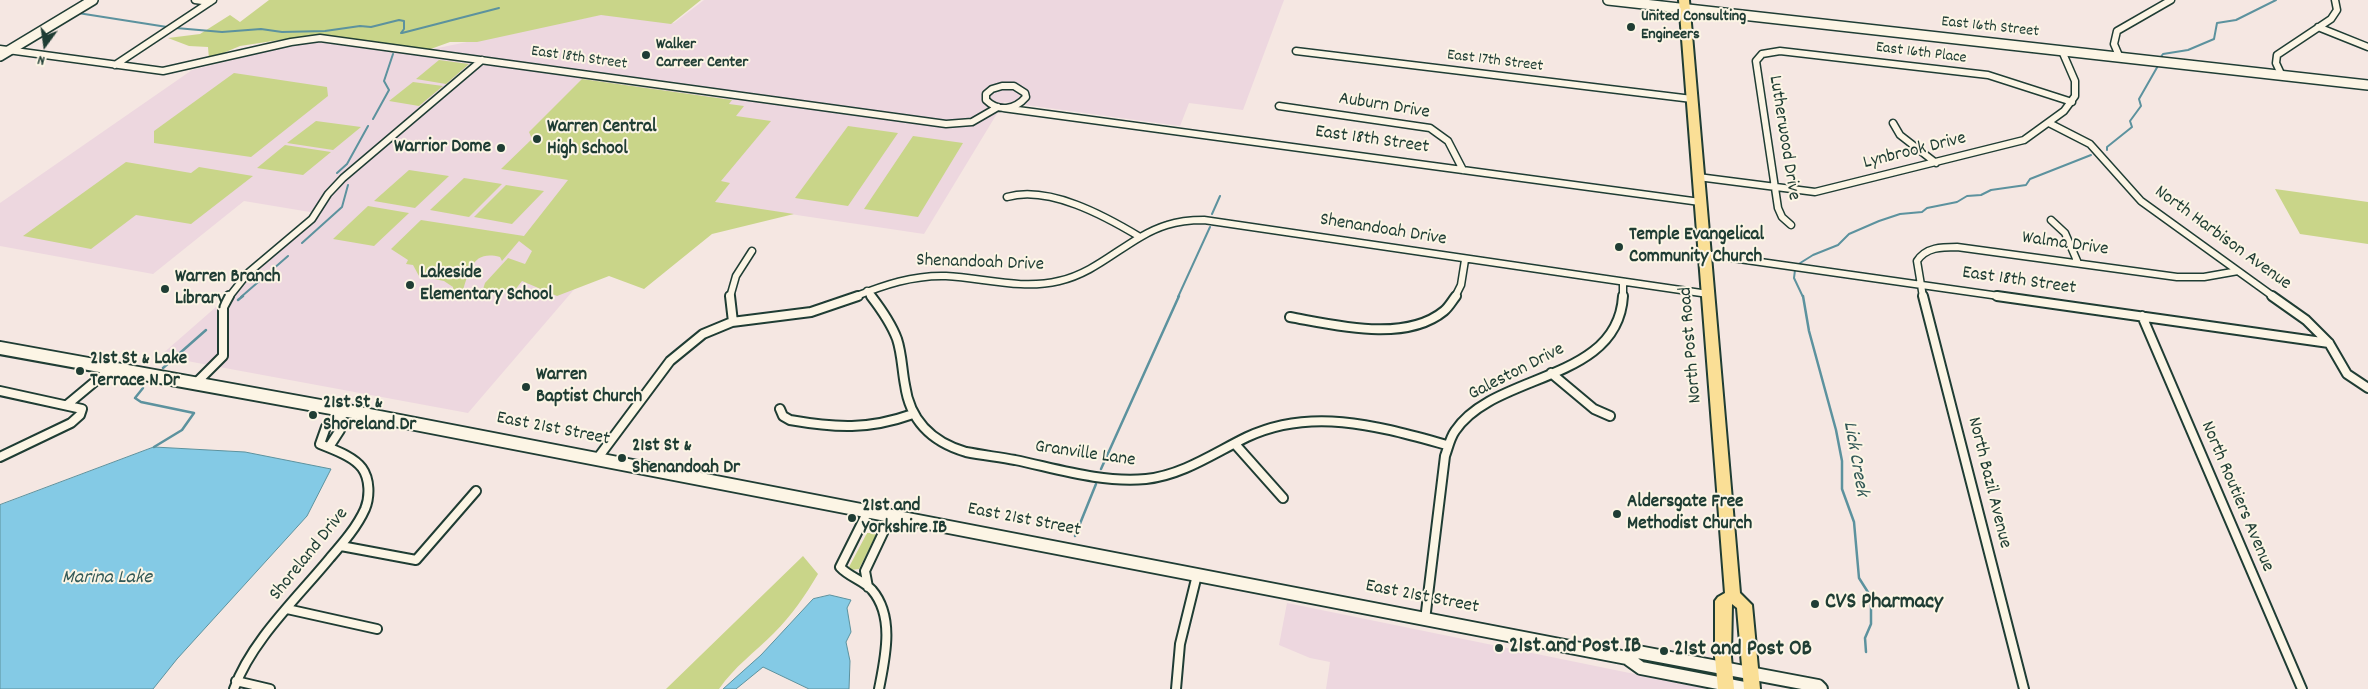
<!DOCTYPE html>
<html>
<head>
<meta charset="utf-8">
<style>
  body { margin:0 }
  #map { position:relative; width:2368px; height:689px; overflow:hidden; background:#f5e7e2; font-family:Dekko,sans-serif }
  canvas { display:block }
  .north { position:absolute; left:20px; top:20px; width:50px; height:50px; -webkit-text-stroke:4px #fcf5e5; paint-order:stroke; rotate:194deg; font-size:14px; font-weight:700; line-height:20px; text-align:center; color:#1f3d34 }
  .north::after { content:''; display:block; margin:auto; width:18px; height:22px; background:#1f3d34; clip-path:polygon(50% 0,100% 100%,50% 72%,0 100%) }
</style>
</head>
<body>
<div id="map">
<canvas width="2368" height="689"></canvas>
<div class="north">N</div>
</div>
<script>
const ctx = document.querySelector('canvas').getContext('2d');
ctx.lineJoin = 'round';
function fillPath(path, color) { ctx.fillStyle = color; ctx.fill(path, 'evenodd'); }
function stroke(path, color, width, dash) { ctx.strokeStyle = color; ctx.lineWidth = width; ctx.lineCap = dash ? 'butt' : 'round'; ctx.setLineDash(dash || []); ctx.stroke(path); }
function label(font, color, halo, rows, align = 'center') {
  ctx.font = font + ' Dekko,sans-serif'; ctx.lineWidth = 4; ctx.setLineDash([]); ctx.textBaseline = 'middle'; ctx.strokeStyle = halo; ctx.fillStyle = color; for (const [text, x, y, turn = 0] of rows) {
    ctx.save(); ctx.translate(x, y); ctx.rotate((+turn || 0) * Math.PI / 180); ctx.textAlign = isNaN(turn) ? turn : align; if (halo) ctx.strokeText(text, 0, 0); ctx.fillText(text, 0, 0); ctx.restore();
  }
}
const built = new Path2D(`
  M704,0H1284L1243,110L1189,103L1180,126L1004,102L924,234L656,194L468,413L160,356L322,214L244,201L153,274L0,246V203L192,70L297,44L316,42L408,54L605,14L674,23Z
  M1287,603L1708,689H1326L1330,662L1310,658L1279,645Z`);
const green = new Path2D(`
  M269,0H701L671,24L601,15L477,42H450L428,50L312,35L240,46L209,59L208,47L189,46L168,38L200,34L230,15L240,22Z
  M439,60L469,64L446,84L416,79Z
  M234,73L327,87L328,96L251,157L154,143V131Z
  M582,79L732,100L729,104L744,106L736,116L771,121L721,181L730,183L715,202L794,214L712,234L644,289L609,276L557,296L522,281L515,290L483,289L485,283L508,258L525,264L532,251L519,241L502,261L500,257C473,250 470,269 463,290L453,291V287L444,281L419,276L413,265L406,264L408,260L391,249L421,220L524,236L568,180L501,169L532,139L529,132Z
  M413,82L443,86L419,106L389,101Z
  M316,121L361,127L333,150L287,143Z
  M848,126L898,133L848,206L795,198Z
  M913,136L963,143L918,217L864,209Z
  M285,145L331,152L303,175L257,168Z
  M126,162L191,173L199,167L253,176L191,224L136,215L91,249L23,236Z
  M409,170L449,176L415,208L374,201Z
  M464,178L502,184L469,217L430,210Z
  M506,185L544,191L512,224L474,217Z
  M2275,189L2368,202V244L2300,234Z
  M368,206L409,213L374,246L333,239Z
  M867,533H873L876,535L859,569L851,570L849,567Z
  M803,556L818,574C805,596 792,615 774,633C755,652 734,667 719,689H666Z`);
const water = new Path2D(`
  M154,447L245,452L331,469L307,516L177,659L153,689H0V505Z
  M830,595L851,600L847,608L851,632L846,642L850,661L849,689H809L763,667L736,689H723L761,655L813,599Z`);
const streamFar1 = new Path2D(`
  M78,13L167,27
  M176,28L222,32L261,29L282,32L325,31L360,26L371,27L399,20L404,21V29L401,33
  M402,33L499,8
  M2160,58L2163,54L2188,50L2214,39L2217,23L2236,20L2276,0
  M373,119L389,90L384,81L393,54
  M2107,150V147L2132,127L2130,121L2141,106L2139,99L2159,64
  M337,173L347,164L368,126
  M1212,214L1220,196
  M302,243L342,207L348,185
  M1797,265L1813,255L1838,245L1849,234L1879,221L1900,214L1922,212L1927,208L1957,202L1967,196L1981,195L1991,190L2026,185L2030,179L2091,155
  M1795,270L1794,278L1803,297
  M241,297L288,256
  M1178,297L1210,227`);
const stream = new Path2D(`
  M1803,296L1809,331L1836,430L1842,461V489L1854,522L1859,578L1871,597V624L1865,638L1866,652
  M238,300L243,296
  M163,368L206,330
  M143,388L135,398L141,402L194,413L182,430L154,447
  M1101,469L1179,296
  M1075,536L1096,484`);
const streetFar1 = new Path2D(`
  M195,0L210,2
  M2318,27L2368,47
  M0,49L163,71L291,42L320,38L946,124L972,122L998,107
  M1296,51L1692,99
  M2120,58L2114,44L2117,31L2171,0
  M115,65L213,0
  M2282,76L2276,63L2277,55L2331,19L2337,10L2335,0
  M1002,86H1014L1025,93L1026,97C1015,110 998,112 986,100V94L992,89Z
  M1279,106L1430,128L1448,141L1463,170
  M1003,108L1700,202
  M1893,123L1900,135L1936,163
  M2049,123L2090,144L2141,201L2274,297
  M1698,177L1815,192L2024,140L2064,111L2075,96V81L2062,51
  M1007,197C1049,185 1105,216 1140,237
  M2051,220L2065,233L2078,263
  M1791,225L1782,217L1778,208L1756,61L1762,54L1780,51L1988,75L2072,102
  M1704,254L2006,297
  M867,291L872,297
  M229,297L248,273L312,219L328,194L343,178L482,60
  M730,297L736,276L752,251
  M854,297C884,285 913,275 946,276C984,278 1021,290 1059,281C1100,272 1128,237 1167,225C1179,221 1191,220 1204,220L1708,294
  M1455,297L1461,285L1465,260
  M1623,297V282
  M1923,297L1917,261C1926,247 1942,247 1957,247L2177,277H2204L2238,271`);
const street = new Path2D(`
  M730,296L733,322
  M871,296C881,309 891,323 897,339C902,354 902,370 905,385C910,421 932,442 966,452C982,455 998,457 1015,460C1058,469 1101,483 1146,479C1183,475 1214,453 1247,437C1313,406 1381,427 1447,445
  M1923,296L2024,689
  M1997,296L2329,343
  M2272,296L2306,320L2329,343L2347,374L2368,388
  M2142,316L2302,689
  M1290,317C1335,325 1405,343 1444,311C1449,307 1452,301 1456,296
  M1551,373L1594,409L1610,416
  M196,383L223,356V307L229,296
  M0,391L82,409L80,415L71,423L0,457
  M68,404L110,369
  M780,409L783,416L790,420C836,428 868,430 913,414
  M1235,444L1283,498
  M329,447L340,430L341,418
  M597,459L670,361L703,334L732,322L811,312L858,296
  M868,511L840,567C849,577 863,580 872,590C895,617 885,658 879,689
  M341,546L416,560L476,491
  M868,587L865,571L891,516
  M287,609L377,629
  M1425,620L1445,456C1448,448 1450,438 1455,431C1494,372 1618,383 1623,296
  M236,681L270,689
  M234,689C251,641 298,597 330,558C343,543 357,527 365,509C370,497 370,479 362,468C353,456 334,450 320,444L326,427L348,411
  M1176,689L1180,644L1197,575`);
const secondaryFar1 = new Path2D(`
  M1608,0L2368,85
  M0,56L93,0`);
const secondary = new Path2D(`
  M0,348L348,411L1627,658L1641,668L1749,689
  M1627,658L1638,652L1818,686L1821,689`);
const primary = new Path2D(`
  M1679,0H1689L1740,593L1752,605L1760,689H1744L1737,608L1732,604L1731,657L1734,689H1718L1715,657V601L1718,597L1725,593Z`);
const markers = [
  [1631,27,5,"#1f3d34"],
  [646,55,5,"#1f3d34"],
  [537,139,5,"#1f3d34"],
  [501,148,5,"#1f3d34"],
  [1619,247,5,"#1f3d34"],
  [410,285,5,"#1f3d34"],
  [165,289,5,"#1f3d34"],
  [80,371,5,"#1f3d34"],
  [526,387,5,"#1f3d34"],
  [313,415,5,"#1f3d34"],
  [622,458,5,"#1f3d34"],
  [1617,514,5,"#1f3d34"],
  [852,518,5,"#1f3d34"],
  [1815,604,5,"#1f3d34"],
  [1499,648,5,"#1f3d34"],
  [1664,651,5,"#1f3d34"]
];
const farPoinames = [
  ["United Consulting",1641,18],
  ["Engineers",1641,36],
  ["Walker",656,46],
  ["Carreer Center",656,64]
];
const farStreetnames = [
  ["East 16th Street",1990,28,6],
  ["East 16th Place",1921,54,7],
  ["East 18th Street",579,59,8],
  ["East 17th Street",1495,62,7]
];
const streetNames = [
  ["Auburn Drive",1384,107,9],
  ["Lutherwood Drive",1783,138,81],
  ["East 18th Street",1372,141,8],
  ["Lynbrook Drive",1915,152,-14],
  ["Shenandoah Drive",1383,231,9],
  ["North Harbison Avenue",2222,239,36],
  ["Walma Drive",2065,245,8],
  ["Shenandoah Drive",980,264,2],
  ["East 18th Street",2019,282,8],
  ["North Post Road",1692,345,-95],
  ["Galeston Drive",1517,373,-27],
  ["East 21st Street",553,430,11],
  ["Granville Lane",1085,455,8],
  ["North Bazil Avenue",1988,483,76],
  ["North Routiers Avenue",2236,497,67],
  ["East 21st Street",1024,521,11],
  ["Shoreland Drive",310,555,-51],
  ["East 21st Street",1422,598,11]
];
const poiNames = [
  ["Warren Central",547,128],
  ["High School",547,150],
  ["Warrior Dome",491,148,"right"],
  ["Temple Evangelical",1629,236],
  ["Community Church",1629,258],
  ["Lakeside",420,274],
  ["Elementary School",420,296],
  ["Warren Branch",175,278],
  ["Library",175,300],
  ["21st St & Lake",90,360],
  ["Terrace N Dr",90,382],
  ["Warren",536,376],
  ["Baptist Church",536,398],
  ["21st St &",323,404],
  ["Shoreland Dr",323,426],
  ["21st St &",632,447],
  ["Shenandoah Dr",632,469],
  ["Aldersgate Free",1627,503],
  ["Methodist Church",1627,525],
  ["21st and",862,507],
  ["Yorkshire IB",862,529]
];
const waterNames = [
  ["Lick Creek",1854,459,80],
  ["Marina Lake",107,579]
];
const nearPoinames = [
  ["CVS Pharmacy",1825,604],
  ["21st and Post IB",1509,648],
  ["21st and Post OB",1674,651]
];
fillPath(built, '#edd7df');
fillPath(green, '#c9d589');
fillPath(water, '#84cae5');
stroke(water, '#5c929e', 1);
stroke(streamFar1, '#5c929e', 2);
stroke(stream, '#5c929e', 2.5);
stroke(streetFar1, '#1f3d34', 9);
stroke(street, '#1f3d34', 12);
stroke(secondaryFar1, '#1f3d34', 12);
stroke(secondary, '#1f3d34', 16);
stroke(primary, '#1f3d34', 4);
stroke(streetFar1, '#fcf5e5', 6);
stroke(street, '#fcf5e5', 8);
stroke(secondaryFar1, '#fcf5e5', 9);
stroke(secondary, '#fcf5e5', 12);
fillPath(primary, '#fadf96');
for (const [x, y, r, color] of markers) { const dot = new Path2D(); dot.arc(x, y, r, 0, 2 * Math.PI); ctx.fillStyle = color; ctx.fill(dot); stroke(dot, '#fcf5e5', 2); }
label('bold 16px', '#1f3d34', '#fcf5e5', farPoinames, 'left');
label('16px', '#1f3d34', '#fcf5e5', farStreetnames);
label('19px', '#1f3d34', '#fcf5e5', streetNames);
label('bold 19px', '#1f3d34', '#fcf5e5', poiNames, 'left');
label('italic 20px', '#335957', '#fcf5e5', waterNames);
label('bold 22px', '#1f3d34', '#fcf5e5', nearPoinames, 'left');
</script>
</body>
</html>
